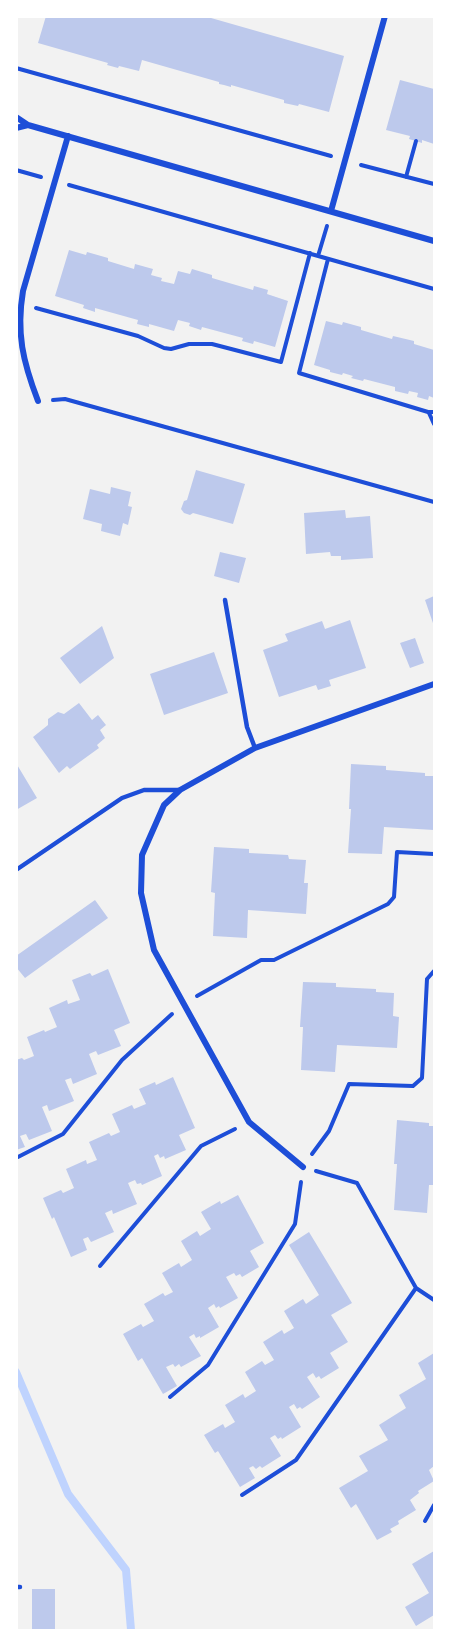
<!DOCTYPE html>
<html>
<head>
<meta charset="utf-8">
<style>
  body { margin:0 }
  #map { position:relative; width:451px; height:1647px; overflow:hidden; background:#f2f2f2; font-family:Poppins,sans-serif }
  canvas { display:block }
  .frame { position:absolute; inset:0; border:18px solid #fff; pointer-events:none }
</style>
</head>
<body>
<div id="map">
<canvas width="451" height="1647"></canvas>
<div class="frame"></div>
</div>
<script>
const ctx = document.querySelector('canvas').getContext('2d');
ctx.lineJoin = 'round';
function stroke(path, color, width, dash) { ctx.strokeStyle = color; ctx.lineWidth = width; ctx.lineCap = dash ? 'butt' : 'round'; ctx.setLineDash(dash || []); ctx.stroke(path); }
function fillPath(path, color) { ctx.fillStyle = color; ctx.fill(path, 'evenodd'); }
const stream = new Path2D(`
  M16,1372L68,1494L126,1570L131,1630`);
const building = new Path2D(`
  M46,16H204L344,56L329,112L299,104L298,106L284,103V100L231,85V87L224,85L219,84V82L142,60L139,71L119,66L118,68L107,65L108,63L38,43Z
  M400,80L434,89V144L422,140V143L409,139L410,136L386,130Z
  M69,250L86,255L87,252L108,258V261L134,269L135,264L153,269L151,275L162,278L161,281L174,284L178,271L190,274L192,269L212,275V278L253,290L254,286L268,290L267,294L288,301L275,347L254,341L253,344L242,341L243,338L202,327L201,330L189,326L190,323L178,320L174,331L149,324V327L137,324L138,320L95,308V312L83,308L84,305L55,296Z
  M326,321L342,325L343,322L361,327V330L392,339L393,336L414,341V344L434,350V398L429,396L428,400L417,397L418,393L409,391L408,394L395,391V387L364,379L363,381L351,378L353,376L343,373L342,375L330,372V370L314,365Z
  M196,470L245,484L233,524L193,513L190,515L184,513L181,509L184,501L187,500Z
  M111,487L131,492L128,506L132,507L128,525L123,523L120,536L101,531L102,524L83,519L90,489L110,494Z
  M345,510L346,518L370,516L373,558L341,560V556H331L330,552L306,554L304,513Z
  M220,552L246,558L239,583L214,576Z
  M434,596V626L425,600Z
  M350,620L366,668L329,680L331,686L318,690L316,685L279,697L263,650L288,641L285,634L322,621L325,629Z
  M102,626L114,658L80,684L60,658Z
  M415,638L424,663L410,668L400,643Z
  M214,652L228,693L164,715L150,674Z
  M79,703L92,720L98,715L106,725L100,730L105,738L97,745L99,748L70,769L67,766L59,773L33,737L48,725V719L58,712L64,714Z
  M16,763L37,798L16,810Z
  M351,764L386,766V770L425,773V776H434V830L384,827L382,854L348,853L351,809H349Z
  M214,847L249,849V853L288,855L289,859L306,860L304,883H308L306,914L248,910L247,938L213,936L215,893L211,892Z
  M95,900L108,918L25,978L16,967V956Z
  M108,969L130,1023L114,1030L121,1046L98,1055L96,1051L89,1054L97,1074L73,1084L71,1078L65,1080L74,1101L49,1111L47,1105L42,1107L52,1131L29,1140L26,1134L20,1136L25,1147L16,1150V1060L22,1058L24,1060L34,1056L27,1037L44,1030L45,1032L57,1027L49,1008L67,1000L68,1004L80,1000L72,980L90,973L92,976Z
  M303,982L336,983V987L376,989V992L394,993L393,1016L399,1017L397,1048L337,1045L335,1072L301,1070L303,1027H300Z
  M173,1077L195,1128L179,1135L186,1150L165,1159L164,1156L160,1158L158,1154L154,1156L162,1176L142,1185L141,1183L137,1184L135,1180L128,1183L137,1204L113,1214L112,1210L105,1213L114,1232L91,1242L88,1237L83,1239L87,1250L71,1257L54,1217L52,1219L43,1198L61,1190L63,1193L74,1188L66,1169L86,1160L87,1164L97,1160L89,1142L109,1133L111,1136L120,1132L112,1114L132,1105L134,1109L146,1104L139,1089L155,1082L156,1085Z
  M397,1120L429,1123V1126H434V1185H429L427,1213L394,1210L397,1164H394Z
  M238,1195L264,1243L250,1251L259,1267L242,1277L240,1274L236,1276L234,1273L226,1277L238,1298L220,1308L219,1306L216,1308L214,1304L208,1308L219,1327L200,1338V1336L196,1338L194,1334L189,1337L201,1356L181,1367L179,1364L175,1367L173,1364L166,1367L177,1386L163,1394L142,1358L138,1361L123,1334L141,1324L143,1327L154,1321L144,1304L163,1293L165,1296L173,1292L162,1273L179,1263L181,1267L192,1260L181,1241L197,1231L200,1236L211,1229L201,1212L220,1201L221,1204Z
  M309,1232L352,1303L331,1315L348,1342L330,1353L339,1368L321,1379L319,1376L316,1378L313,1373L307,1377L320,1397L302,1409L300,1407L297,1409L294,1404L289,1407L301,1427L282,1439L281,1437L278,1439L275,1435L270,1438L281,1456L262,1468L260,1466L256,1469L253,1466L249,1468L255,1478L240,1487L218,1451L215,1453L204,1435L223,1424L225,1428L235,1422L225,1405L243,1394L245,1398L256,1391L245,1372L262,1361L265,1365L274,1360L263,1342L282,1330L284,1334L294,1328L284,1311L303,1299L306,1304L319,1295L289,1245Z
  M434,1353V1466L429,1470L434,1481L418,1491L419,1493L410,1500L416,1510L398,1521L399,1524L390,1529L392,1532L377,1540L356,1504L351,1508L339,1488L368,1471L359,1456L388,1440L379,1425L406,1408L399,1395L426,1379L418,1363Z
  M434,1551V1615L416,1626L405,1607L429,1593L412,1564Z
  M32,1589H55V1630H32Z`);
const path = new Path2D(`
  M16,68L331,156
  M361,165L434,184
  M16,170L41,177
  M406,177L416,141
  M69,185L434,289
  M318,256L327,226
  M328,259L299,373L428,412H434
  M36,308L138,336L164,348L171,349L189,344H212L281,362L310,253
  M53,400L65,399L434,502
  M429,413L434,424
  M197,996L261,960H274L388,904L394,897L397,852L434,854
  M312,1154L329,1131L349,1084L413,1086L422,1078L427,979L434,971
  M16,1158L63,1134L122,1060L172,1014
  M316,1171L357,1183L416,1288L434,1300
  M100,1266L201,1146L235,1129
  M170,1397L208,1365L295,1224L301,1182
  M242,1495L296,1460L416,1288
  M425,1521L434,1505`);
const service = new Path2D(`
  M225,600L247,727L255,748
  M16,870L122,798L144,790H180
  M16,1587H20`);
const minor = new Path2D(`
  M16,117L28,125L434,241
  M16,128L28,125
  M331,211L385,16
  M38,401C23,362 16,333 23,291L68,136
  M303,1167L249,1122L154,950L141,893L142,855L164,805L180,790L255,748L434,684`);
stroke(stream, '#bfd3fe', 8);
fillPath(building, '#bdc9ec');
stroke(path, '#1d4ed8', 4);
stroke(service, '#1d4ed8', 4.5);
stroke(minor, '#1d4ed8', 6);
</script>
</body>
</html>
